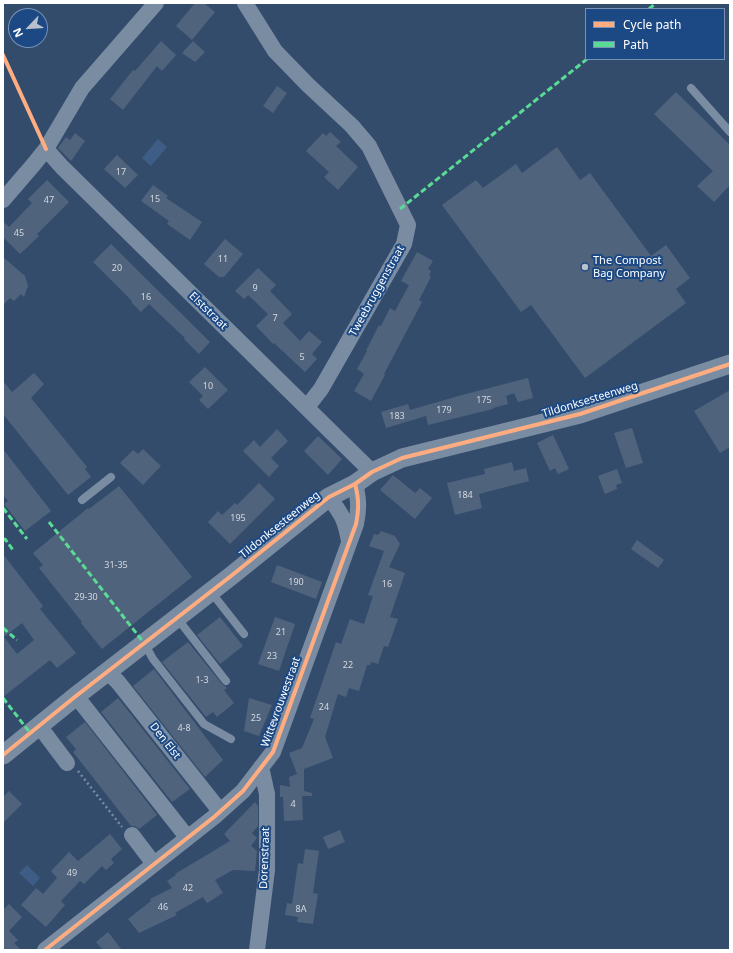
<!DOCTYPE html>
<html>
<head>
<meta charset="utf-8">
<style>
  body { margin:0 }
  #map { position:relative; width:733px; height:953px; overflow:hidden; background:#344c6c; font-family:"Noto Sans",sans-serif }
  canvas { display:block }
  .frame { position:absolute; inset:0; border:4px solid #fff; pointer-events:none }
  .legend { position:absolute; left:585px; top:8px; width:140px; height:52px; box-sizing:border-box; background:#1c4984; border:1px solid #7792b5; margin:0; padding:5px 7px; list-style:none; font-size:12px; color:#fff }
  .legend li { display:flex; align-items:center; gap:8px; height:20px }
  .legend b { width:20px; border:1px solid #7792b5 }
  .north { position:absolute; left:8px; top:8px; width:40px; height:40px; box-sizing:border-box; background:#1c4984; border:1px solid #7792b5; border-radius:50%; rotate:245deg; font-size:11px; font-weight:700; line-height:16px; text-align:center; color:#fff }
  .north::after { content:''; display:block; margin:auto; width:14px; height:18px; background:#b8c0cc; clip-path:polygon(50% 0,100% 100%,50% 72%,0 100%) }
</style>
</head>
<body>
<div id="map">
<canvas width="733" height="953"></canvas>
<div class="frame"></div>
<ul class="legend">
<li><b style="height:5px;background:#ffac80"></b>Cycle path</li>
<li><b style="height:5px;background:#5adb95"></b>Path</li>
</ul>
<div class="north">N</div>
</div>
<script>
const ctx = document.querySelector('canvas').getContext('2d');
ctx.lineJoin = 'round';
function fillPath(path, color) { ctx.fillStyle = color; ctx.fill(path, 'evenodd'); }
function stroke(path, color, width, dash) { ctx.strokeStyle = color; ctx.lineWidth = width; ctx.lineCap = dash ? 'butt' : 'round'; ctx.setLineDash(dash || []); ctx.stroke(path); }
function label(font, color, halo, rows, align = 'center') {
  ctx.font = font + ' "Noto Sans",sans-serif'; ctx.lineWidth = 4; ctx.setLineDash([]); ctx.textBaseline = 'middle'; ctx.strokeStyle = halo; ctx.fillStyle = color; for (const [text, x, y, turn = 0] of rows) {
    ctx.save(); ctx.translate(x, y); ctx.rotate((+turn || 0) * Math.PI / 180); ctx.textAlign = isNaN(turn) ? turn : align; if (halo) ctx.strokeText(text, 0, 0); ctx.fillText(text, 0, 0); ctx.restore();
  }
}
const water = new Path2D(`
  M158,139L167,147L151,166L142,158Z
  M27,865L40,878L33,886L19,873Z`);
const building = new Path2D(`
  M195,3H204L215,12L192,40L176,26Z
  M161,41L176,55L162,71L157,66L123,110L110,99L133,70L135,71Z
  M193,41L205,52L195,62L182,53Z
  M277,86L287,93L273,113L263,106Z
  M676,92L730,145V185L714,202L697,186L713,171L654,114Z
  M330,132L341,142L336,146L358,167L338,190L324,177L329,172L306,151L323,133L326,136Z
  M75,133L85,141L71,161L58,148L66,137L70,140Z
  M557,147L580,180L590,173L651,256L666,245L690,278L676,289L686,303L585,378L531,305L521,312L442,205L476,180L483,188L516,164L522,173Z
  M117,155L138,175L125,188L104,169Z
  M47,180L69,202L37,234L39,236L20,254L3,237V221L9,227L32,203L28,199Z
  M153,185L168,196L166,198L202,222L190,240L167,224L169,221L141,201Z
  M225,239L243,254L224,277H219L204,264Z
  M111,244L210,342L199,354L184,339L185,338L149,304L141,312L131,302L132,301L93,262Z
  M417,252L433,261L428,269L431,271L429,276L431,277L419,300L422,302L384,374L385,375L371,401L354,391L364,374L357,369L367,351H366L379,325L381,326L390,308L395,311L409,285L401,281Z
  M3,257L25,276L28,286L24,297L21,294L14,301L10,298L3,305Z
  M258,268L276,285L270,291L292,314L283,323L300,341L309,331L322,342L312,354L317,359L305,372L274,343L273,344L256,326L268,314L248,295L244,299L235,291Z
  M205,367L228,390L208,409L199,400L203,396L189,382Z
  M34,373L44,384L31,398L87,467L85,469L91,477L68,495L3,414V381L12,392Z
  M528,378L533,398L518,402L514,393L506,396L508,404L493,408V409L428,425L426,416L386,428L381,412L408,404L410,410L462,395Z
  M730,390V447L720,453L694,411Z
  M632,428L643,463L626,468L614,433Z
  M277,429L288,441L271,458L279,466L269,477L243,451L254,440L260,447Z
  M553,435L569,469L558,474L555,468L550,471L537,443Z
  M318,436L342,459L328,475L304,451Z
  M3,449L51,511L25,531L4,504L8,501L3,495Z
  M143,449L161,466L143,485L120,463L133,450L138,454Z
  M512,462L514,471L526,468L529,481L479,494L482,508L455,515L447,483L485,474L484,469Z
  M617,469L622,483L616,485L617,489L605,494L598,476Z
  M393,475L415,493L420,488L432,498L415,519L380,490Z
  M259,483L275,499L230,544L208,522L218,511L222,515L235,503L237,505Z
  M119,486L192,577L102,649L81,623L82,622L39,568L43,565L33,553L88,508L89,509Z
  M381,531L395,536L400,544L389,567L405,573L390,617L398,619L388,647L384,646L378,664L371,662L370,665H367L359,691L349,688L346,697L338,694L325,737L333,758L304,769V791L312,793V796H302L303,820L284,821L283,797H280V785L290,787L289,777L297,774L289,753L302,748L314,719L310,718L336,642L341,644L350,619L364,624L373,596L368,595L384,551L369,546L374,534L378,535Z
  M637,540L664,560L658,568L631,549Z
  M3,554L43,606L40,609L76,653L57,668L50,660L3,697ZM22,623L34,640L17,654L4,637Z
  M277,565L322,582L316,599L271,582Z
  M220,617L243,646L220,664L197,635Z
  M275,617L295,624L279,671L258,664Z
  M188,642L222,684L227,688L224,690L234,703L217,717L213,712L206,717L162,662Z
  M154,669L223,760L205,777L133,686Z
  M118,698L190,789L172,802L101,712Z
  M249,698L272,705L259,736L244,731Z
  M85,722L157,815L139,829L135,826H131L73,752L76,749L66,737Z
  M9,791L22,804L3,823V797Z
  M255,802L258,806V826L252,833L257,838L251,846L257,851L255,871L233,870L215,880L223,893L207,903L203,897L175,913L177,915L139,933L128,919L151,901L150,899L172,888L167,881L176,875L175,874L230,841L224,834Z
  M340,830L345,842L328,849L323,837Z
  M110,834L122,849L111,859L114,863L106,870L102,866L84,884L80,881L61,901L65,905L46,927L21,905L36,888L43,894L57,878L51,871L69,852L78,861Z
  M305,849L319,851L313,893L318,894L313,924L297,922L298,917L285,915L287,903L292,904L298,863L303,864Z
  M9,904L22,917L9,931L18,940L14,943L21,950H3V910Z
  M108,932L122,950H103L96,942Z`);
const path = new Path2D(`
  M78,771L122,827`);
const service = new Path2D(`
  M691,88L730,132
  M82,500L111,477
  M211,592L244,634
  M177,618L226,681
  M144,643L153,659L204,724L231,739`);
const minor = new Path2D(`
  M245,3L275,51L308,85L352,126L369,146L408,225L404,244L321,389L307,407
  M46,149L62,167L372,472
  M3,200L34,164L46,149L82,88L156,3
  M329,497C342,515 345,519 349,541
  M108,672L118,682L220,811
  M76,696L187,837
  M40,727L67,763
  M132,835L154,864
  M45,950L214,817L243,791L273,752L356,524C359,509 359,499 355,484
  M257,950L267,870V794L261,767`);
const tertiary = new Path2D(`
  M3,755L76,696L231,576L329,497L355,484L372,472L402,458L580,414L730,364`);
const quiet = new Path2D(`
  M649,9L656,3
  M400,209L587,59
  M3,508L27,539
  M49,522L144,643
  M3,540L5,539L13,550
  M3,628L17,640
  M3,698L31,734`);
const cycleway = new Path2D(`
  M3,55L46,149
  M3,755L76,696L231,576L329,497L355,484L372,472L402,458L580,414L730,364
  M45,950L214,817L243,791L273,752L356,524C359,509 359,499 355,484`);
const markers = [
  [585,267,4,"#b8c0cc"]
];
const numberNames = [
  ["17",121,172],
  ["15",155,199],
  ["47",49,200],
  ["45",19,233],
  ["11",223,259],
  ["20",117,268],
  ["9",255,288],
  ["16",146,297],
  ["7",275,318],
  ["5",302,357],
  ["10",208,386],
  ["175",484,400],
  ["179",444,410],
  ["183",397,416],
  ["184",465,495],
  ["195",238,518],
  ["31-35",116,565],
  ["190",296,582],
  ["16",387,584],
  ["29-30",86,597],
  ["21",281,632],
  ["23",272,656],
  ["22",348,665],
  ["1-3",202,680],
  ["24",324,707],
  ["25",256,718],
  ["4-8",184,728],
  ["4",293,804],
  ["49",72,873],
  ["42",188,888],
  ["46",163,907],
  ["8A",301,909]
];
const poiNames = [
  ["The Compost",593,261],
  ["Bag Company",593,274]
];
const streetNames = [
  ["Tweebruggenstraat",377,291,-61],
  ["Elststraat",208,311,44],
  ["Tildonksesteenweg",590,400,-17],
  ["Tildonksesteenweg",280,525,-39],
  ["Wittevrouwestraat",281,702,-70],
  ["Den Elst",165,741,52],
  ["Dorenstraat",265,858,-88]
];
fillPath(water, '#3d5d87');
fillPath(building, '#50637d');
stroke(path, '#7a8ca2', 2.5, [2, 3]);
stroke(service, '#7a8ca2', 8);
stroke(minor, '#7a8ca2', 16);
stroke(tertiary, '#7a8ca2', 19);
stroke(quiet, '#5adb95', 3, [6, 3]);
stroke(cycleway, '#ffac80', 4);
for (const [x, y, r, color] of markers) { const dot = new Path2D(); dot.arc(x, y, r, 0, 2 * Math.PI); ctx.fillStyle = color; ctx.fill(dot); stroke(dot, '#1c4984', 1.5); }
label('9px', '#d3d8de', null, numberNames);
label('11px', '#fff', '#1c4984', poiNames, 'left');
label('11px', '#fff', '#1c4984', streetNames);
</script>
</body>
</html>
